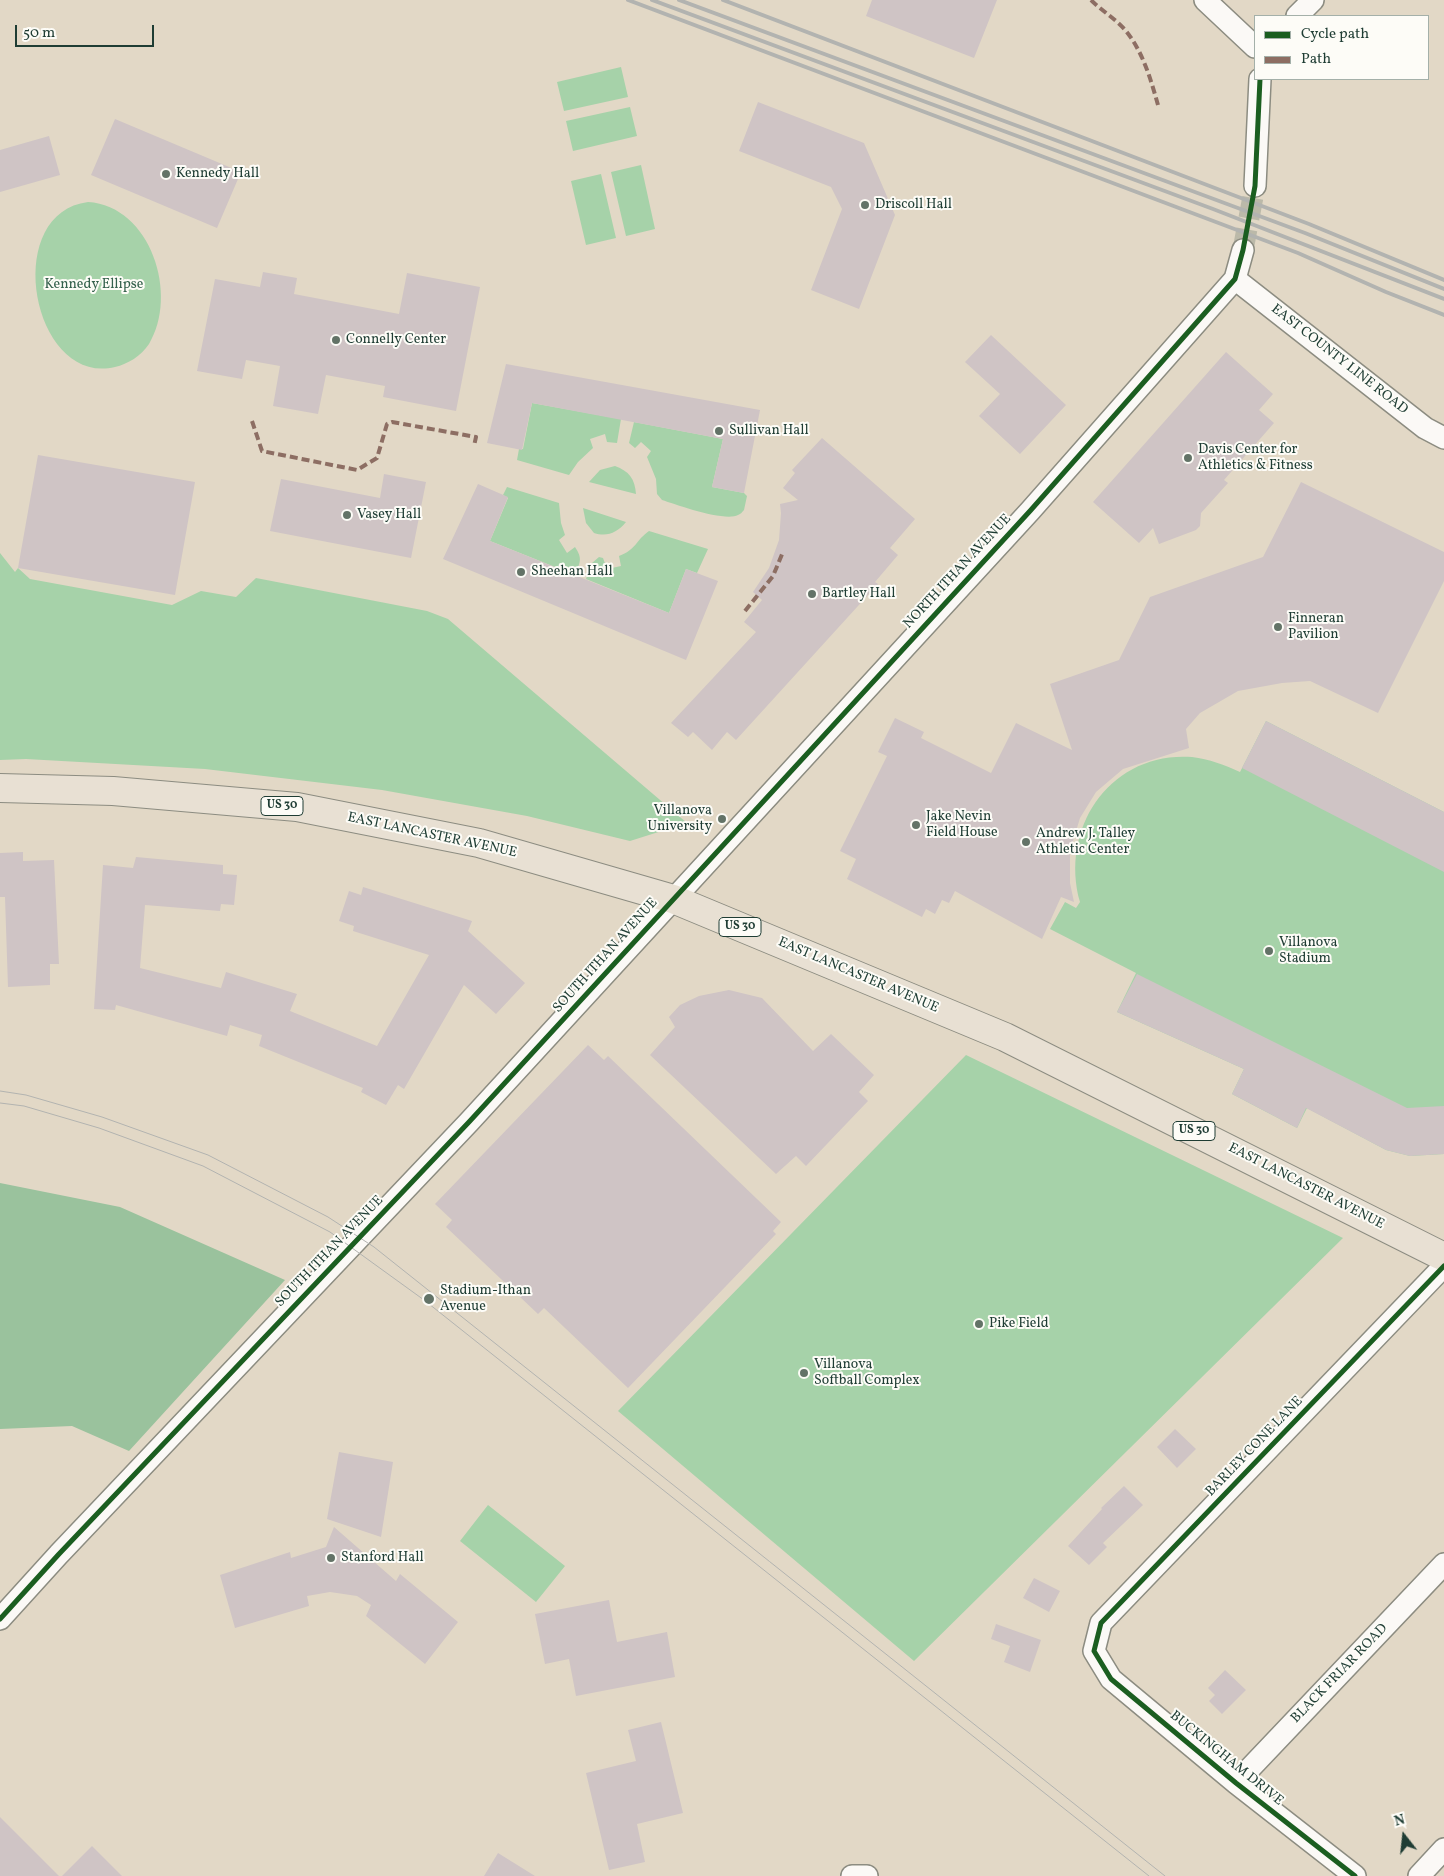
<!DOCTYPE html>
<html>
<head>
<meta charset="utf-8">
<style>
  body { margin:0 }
  #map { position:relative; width:1444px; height:1876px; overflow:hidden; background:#e2d8c6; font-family:Vollkorn,serif }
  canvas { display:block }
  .legend { position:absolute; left:1254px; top:15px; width:175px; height:65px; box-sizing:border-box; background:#fdfcf7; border:1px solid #a4b0a9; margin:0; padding:6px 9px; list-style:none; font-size:15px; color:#1f3d34 }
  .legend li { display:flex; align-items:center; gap:10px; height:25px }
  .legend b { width:25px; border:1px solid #a4b0a9 }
  .north { position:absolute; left:1379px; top:1811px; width:50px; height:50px; -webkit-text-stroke:4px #fdfcf7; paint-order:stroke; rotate:344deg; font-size:14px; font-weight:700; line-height:20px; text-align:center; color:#1f3d34 }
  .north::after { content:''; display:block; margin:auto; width:18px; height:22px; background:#1f3d34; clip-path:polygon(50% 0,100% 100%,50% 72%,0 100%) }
  .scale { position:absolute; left:15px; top:25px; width:139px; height:22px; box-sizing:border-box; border:2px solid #1f3d34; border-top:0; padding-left:6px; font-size:15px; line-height:18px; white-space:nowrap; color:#1f3d34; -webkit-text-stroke:4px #fdfcf7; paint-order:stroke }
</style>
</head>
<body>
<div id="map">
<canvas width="1444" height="1876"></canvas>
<ul class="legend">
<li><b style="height:6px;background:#1b5e20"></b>Cycle path</li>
<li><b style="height:6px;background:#8d6e63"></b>Path</li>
</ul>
<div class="north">N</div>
<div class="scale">50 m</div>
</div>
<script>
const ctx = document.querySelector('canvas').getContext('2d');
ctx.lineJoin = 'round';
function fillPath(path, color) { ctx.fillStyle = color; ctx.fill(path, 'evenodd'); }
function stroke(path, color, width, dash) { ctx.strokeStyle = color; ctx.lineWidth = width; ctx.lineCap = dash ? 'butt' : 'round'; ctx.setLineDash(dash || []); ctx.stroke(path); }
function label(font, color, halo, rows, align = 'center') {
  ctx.font = font + ' Vollkorn,serif'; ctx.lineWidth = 4; ctx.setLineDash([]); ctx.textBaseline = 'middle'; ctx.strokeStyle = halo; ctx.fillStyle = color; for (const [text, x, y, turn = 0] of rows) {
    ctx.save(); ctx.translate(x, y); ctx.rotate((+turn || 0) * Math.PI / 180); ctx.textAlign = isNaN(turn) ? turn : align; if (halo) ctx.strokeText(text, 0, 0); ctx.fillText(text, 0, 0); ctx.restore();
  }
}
const green = new Path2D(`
  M621,67L628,97L564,111L557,82Z
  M630,107L637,136L573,151L566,121Z
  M641,165L655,229L626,236L611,172Z
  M601,174L616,238L586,245L571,181Z
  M88,202C151,206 179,295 149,344C141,356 128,364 115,367C32,387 0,213 88,202Z
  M532,403L621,419L617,443L607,442L605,434L590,439L593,448L578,462L569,475L517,460L519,449H523Z
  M634,422L723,439L712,487L744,493L747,496L744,510C742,512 741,514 738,515C725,522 677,505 662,500L657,494L656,479L647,457L651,451L641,442L635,448L629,443Z
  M615,466C629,471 635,479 636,494L589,482L600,470Z
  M507,487L559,503L561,523L565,535L559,540L567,553L575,547C583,559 580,562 575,575L490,541L508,498L503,495Z
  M583,508L626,522C617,533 607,537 594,533L586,523Z
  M649,531L708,549L697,573L686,569L669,613L586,579L592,563L599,557L603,558L607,569L621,566L619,556C636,550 636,540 649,531Z
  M0,553L15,572L18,568L30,579L172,605L201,591L236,597L256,578L427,611L448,619L687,823L630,841L527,816L382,790L205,769L26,759L0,760Z
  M1266,721L1444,812V1154L1410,1156L1386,1150L1307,1108L1297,1128L1232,1094L1244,1069L1117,1012L1136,973L1050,929L1065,902L1076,908L1080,902C1059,826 1112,751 1192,757C1209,759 1225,765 1240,772Z
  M966,1055L1343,1238L914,1661L618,1411Z
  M488,1505L565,1566L536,1602L460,1541Z`);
const forest = new Path2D(`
  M0,1183L120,1207L285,1280L129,1451L72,1426L0,1429Z`);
const building = new Path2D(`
  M872,0H997L974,58L866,16Z
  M758,102L864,143L895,215L859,309L811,290L842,209L831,187L739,151Z
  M115,119L241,172L217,228L91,175Z
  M49,136L60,175L0,192V150Z
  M263,272L297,278L294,294L399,314L407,273L480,287L456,411L383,397L385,386L326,375L318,414L273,406L280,366L246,360L242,379L197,371L215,279L260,287Z
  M991,335L1066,405L1020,454L979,416L1000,394L965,362Z
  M1226,352L1273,394L1259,410L1274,423L1224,480L1228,483L1201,513L1200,526L1196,530L1159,544L1153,528L1139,543L1093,502Z
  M506,364L760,410L744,493L712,487L723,439L532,403L522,450L487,443Z
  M822,438L915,519L890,548L898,555L875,582L878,584L736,740L727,732L712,750L693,732L688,737L671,723L756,632L744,622L762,600L753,592L769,568L779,540L781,513L780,504L798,500L783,488L795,473L792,470Z
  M38,455L195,482L175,595L18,568Z
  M384,474L426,482L411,558L270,531L281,479L380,498Z
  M1301,482L1444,552V581L1378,713L1310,681L1282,683L1238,691L1200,713L1186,729L1189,748L1123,769L1096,792L1080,818L1070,851V883L1074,902L1061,897L1042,939L955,891L949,903L942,900L935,914L926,909L922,917L847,879L856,859L840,851L887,756L878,752L895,718L924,732L921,738L991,773L1016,723L1072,750L1050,684L1119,660L1150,597L1263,557Z
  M478,484L508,497L490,541L669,613L686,569L718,581L686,660L443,559Z
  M1266,721L1444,812V872L1242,768Z
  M23,852V861L54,860L59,964H50V985L8,987L5,897H0V853Z
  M136,857L223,865V874L237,875L234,905L221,904L220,911L145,905L140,968L221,988L226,972L297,994L290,1011L377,1046L429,955L353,931L354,926L339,921L349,891L361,895L363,887L472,921L468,931L525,983L496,1014L464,985L404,1089L398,1085L386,1105L361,1092L363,1088L259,1046L262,1035L230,1025L227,1036L116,1005L115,1010L94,1009L103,865L133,868Z
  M1137,974L1407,1108L1444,1106V1154L1410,1156L1386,1150L1306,1108L1297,1128L1232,1094L1244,1069L1117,1012Z
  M729,990L762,998L813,1051L831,1034L874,1075L859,1092L868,1101L806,1166L796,1156L776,1174L650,1055L675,1027L669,1017L680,1005L699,996Z
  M588,1045L604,1060L608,1056L781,1222L773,1231L776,1234L628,1388L544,1308L538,1314L446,1227L452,1220L435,1204Z
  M1175,1429L1196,1449L1177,1468L1157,1447Z
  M339,1452L393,1462L381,1537L327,1519Z
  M1124,1486L1143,1505L1103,1543L1107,1547L1089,1565L1068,1546L1102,1509L1101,1508Z
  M334,1527L396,1581L400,1574L458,1622L425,1664L366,1616L371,1605L357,1596L330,1592L307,1596L309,1606L235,1628L220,1575L290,1552L291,1558L326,1547Z
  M1034,1578L1060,1591L1049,1612L1023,1598Z
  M609,1600L617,1642L667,1632L675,1677L576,1696L569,1659L545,1664L535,1614Z
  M996,1624L1041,1640L1030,1672L1004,1662L1010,1646L991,1639Z
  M1225,1670L1246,1690L1222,1714L1209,1701L1215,1695L1208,1688Z
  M661,1722L683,1813L637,1824L645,1862L609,1870L586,1773L636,1761L628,1730Z
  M0,1817L59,1876H0Z
  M92,1846L122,1876H62Z
  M498,1853L535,1876H484Z`);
const minorTunnel = new Path2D(`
  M1243,250L1255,186`);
const minor = new Path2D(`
  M1205,0L1255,47
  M1297,16L1313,0
  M1255,186L1260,79
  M1235,279L1425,428L1444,438
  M0,1619L59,1554L469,1122L1030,511L1235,279L1243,250
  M1236,1783L1444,1564
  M852,1876H867
  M1355,1876L1236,1783L1111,1679L1094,1651L1101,1623L1444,1266
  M1419,1876L1444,1849`);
const highway = new Path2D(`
  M0,788L113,791L297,807L479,843L673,899L1005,1037L1440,1255`);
const tram = new Path2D(`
  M0,1091L26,1095L102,1117L208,1155L328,1217L374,1247L1165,1876
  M0,1103L24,1106L99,1128L203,1166L330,1232L424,1300L1149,1876`);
const rail = new Path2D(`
  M628,0L1298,253L1386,292L1444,315
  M652,0L1213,209L1444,299
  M679,0L1305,233L1444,289
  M723,0L1309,224L1444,280`);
const quiet = new Path2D(`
  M1091,0C1102,11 1116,19 1126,31C1143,52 1151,80 1158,105
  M252,421L262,451L357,470L377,458L387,424L392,422L476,437L474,446
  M745,611L773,576L783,552`);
const cycleway = new Path2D(`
  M0,1619L59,1554L469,1122L1030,511L1235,279L1243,250L1255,186L1260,79
  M1355,1876L1236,1783L1111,1679L1094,1651L1101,1623L1444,1266`);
const markers = [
  [166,174,5,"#637367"],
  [865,205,5,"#637367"],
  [336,340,5,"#637367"],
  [719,431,5,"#637367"],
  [1188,458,5,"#637367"],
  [347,515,5,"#637367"],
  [521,572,5,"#637367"],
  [812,594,5,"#637367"],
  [1278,627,5,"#637367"],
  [722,819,5,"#637367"],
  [916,825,5,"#637367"],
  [1026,842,5,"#637367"],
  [1269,951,5,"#637367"],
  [429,1299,6,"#637367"],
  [979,1324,5,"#637367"],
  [804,1373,5,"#637367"],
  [331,1558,5,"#637367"]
];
const shields = [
  [282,806,42],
  [740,927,42],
  [1194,1131,42]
];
const shieldNames = [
  ["US 30",282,806],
  ["US 30",740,927],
  ["US 30",1194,1131]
];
const poiNames = [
  ["Kennedy Hall",176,174],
  ["Driscoll Hall",875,205],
  ["Connelly Center",346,340],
  ["Sullivan Hall",729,431],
  ["Davis Center for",1198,450],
  ["Athletics & Fitness",1198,466],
  ["Vasey Hall",357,515],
  ["Sheehan Hall",531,572],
  ["Bartley Hall",822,594],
  ["Finneran",1288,619],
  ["Pavilion",1288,635],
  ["Villanova",712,811,"right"],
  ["University",712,827,"right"],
  ["Jake Nevin",926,817],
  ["Field House",926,833],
  ["Andrew J. Talley",1036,834],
  ["Athletic Center",1036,850],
  ["Villanova",1279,943],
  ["Stadium",1279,959],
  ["Stadium-Ithan",440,1291],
  ["Avenue",440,1307],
  ["Pike Field",989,1324],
  ["Villanova",814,1365],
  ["Softball Complex",814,1381],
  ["Stanford Hall",341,1558]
];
const parkNames = [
  ["Kennedy Ellipse",94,285]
];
const streetNames = [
  ["EAST COUNTY LINE ROAD",1339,360,38],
  ["NORTH ITHAN AVENUE",958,572,-47],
  ["EAST LANCASTER AVENUE",432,836,12],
  ["SOUTH ITHAN AVENUE",606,956,-48],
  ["EAST LANCASTER AVENUE",858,976,23],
  ["EAST LANCASTER AVENUE",1306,1187,27],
  ["SOUTH ITHAN AVENUE",330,1252,-46],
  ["BARLEY CONE LANE",1255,1447,-46],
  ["BLACK FRIAR ROAD",1340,1674,-46],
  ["BUCKINGHAM DRIVE",1226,1759,39]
];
fillPath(green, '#a6d2a9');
fillPath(forest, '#9ac29d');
fillPath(building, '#cfc4c5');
stroke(minorTunnel, '#bbb9a9', 21, [21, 11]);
stroke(minor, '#8c8c81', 24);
stroke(highway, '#8c8c81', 30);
stroke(minor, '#fbf9f6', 21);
stroke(highway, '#e8e0d3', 28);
stroke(tram, '#b2b3b0', 1);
stroke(rail, '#b2b3b0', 4);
stroke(quiet, '#8d6e63', 4, [8, 4]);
stroke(cycleway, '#1b5e20', 5);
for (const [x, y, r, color] of markers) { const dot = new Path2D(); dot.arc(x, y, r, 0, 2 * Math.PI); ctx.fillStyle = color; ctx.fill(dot); stroke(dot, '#fdfcf7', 2); }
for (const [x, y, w] of shields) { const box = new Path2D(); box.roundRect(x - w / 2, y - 9.5, w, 19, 4); ctx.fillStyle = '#fdfcf7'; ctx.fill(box); stroke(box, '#1f3d34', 1); }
label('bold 12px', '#1f3d34', null, shieldNames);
label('14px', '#1f3d34', '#fdfcf7', poiNames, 'left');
label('14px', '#34614c', '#fdfcf7', parkNames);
label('14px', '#1f3d34', '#fdfcf7', streetNames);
</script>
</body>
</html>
